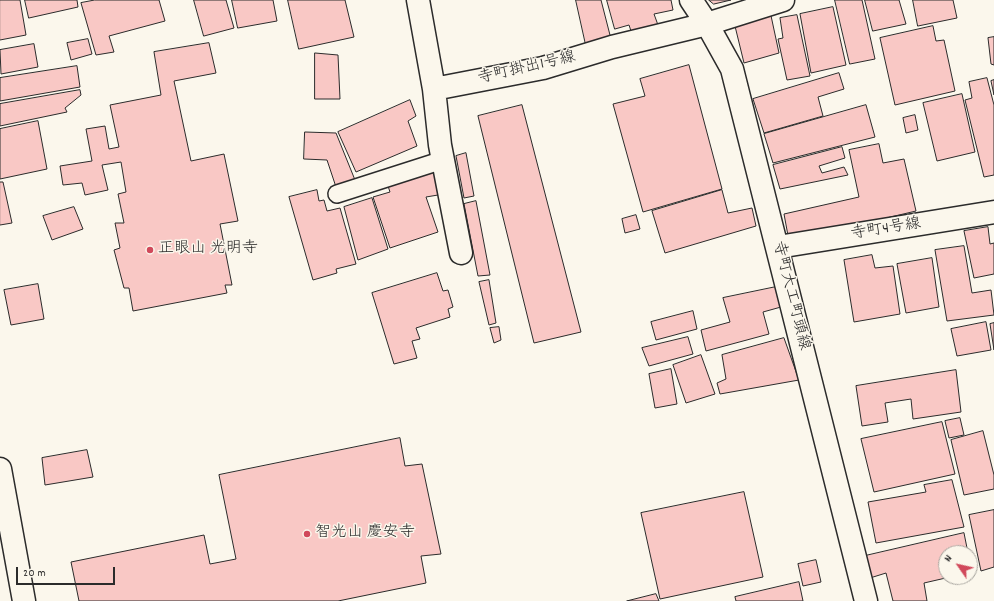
<!DOCTYPE html>
<html>
<head>
<meta charset="utf-8">
<style>
  body { margin:0 }
  #map { position:relative; width:994px; height:601px; overflow:hidden; background:#fbf7ec; font-family:Dekko,sans-serif }
  canvas { display:block }
  .north { position:absolute; left:938px; top:545px; width:40px; height:40px; box-sizing:border-box; background:#fbf7ec; border:1px solid #a8a59f; border-radius:50%; rotate:304deg; font-size:11px; font-weight:700; line-height:16px; text-align:center; color:#2b2b2b }
  .north::after { content:''; display:block; margin:auto; width:14px; height:18px; background:#d1495b; clip-path:polygon(50% 0,100% 100%,50% 72%,0 100%) }
  .scale { position:absolute; left:16px; top:567px; width:99px; height:18px; box-sizing:border-box; border:2px solid #2b2b2b; border-top:0; padding-left:5px; font-size:12px; line-height:14px; white-space:nowrap; color:#2b2b2b; -webkit-text-stroke:3px #fbf7ec; paint-order:stroke }
</style>
</head>
<body>
<div id="map">
<canvas width="994" height="601"></canvas>
<div class="north">N</div>
<div class="scale">20 m</div>
</div>
<script>
const ctx = document.querySelector('canvas').getContext('2d');
ctx.lineJoin = 'round';
function fillPath(path, color) { ctx.fillStyle = color; ctx.fill(path, 'evenodd'); }
function stroke(path, color, width, dash) { ctx.strokeStyle = color; ctx.lineWidth = width; ctx.lineCap = dash ? 'butt' : 'round'; ctx.setLineDash(dash || []); ctx.stroke(path); }
function label(font, color, halo, rows, align = 'center') {
  ctx.font = font + ' Dekko,"Klee One",sans-serif'; ctx.lineWidth = 3; ctx.setLineDash([]); ctx.textBaseline = 'middle'; ctx.strokeStyle = halo; ctx.fillStyle = color; for (const [text, x, y, turn = 0] of rows) {
    ctx.save(); ctx.translate(x, y); ctx.rotate((+turn || 0) * Math.PI / 180); ctx.textAlign = isNaN(turn) ? turn : align; if (halo) ctx.strokeText(text, 0, 0); ctx.fillText(text, 0, 0); ctx.restore();
  }
}
const building = new Path2D(`
  M0,0H20L26,35L0,40Z
  M25,0H77L78,7L29,18Z
  M95,0H159L165,21L109,36L114,52L96,55L81,3Z
  M194,0H226L234,28L204,36Z
  M232,0H273L277,21L238,28Z
  M288,0H345L354,37L299,49Z
  M576,0H601L611,39L586,45Z
  M607,0H671L673,10L654,14L658,25L631,31L629,25L615,29Z
  M709,0H731L714,4Z
  M835,0H862L875,59L850,64Z
  M865,0H899L906,24L873,31Z
  M913,0H953L957,18L918,26Z
  M833,7L846,65L811,73L800,14Z
  M770,11L779,53L744,63L734,22Z
  M797,15L810,76L787,80L778,39L783,38L780,18Z
  M933,26L936,41L944,40L955,91L895,105L880,38Z
  M994,37V65L991,64L988,38Z
  M88,39L92,54L71,60L67,43Z
  M209,43L216,73L174,81L191,161L224,154L238,221L220,224L232,285H225L227,293L133,311L129,288H124L114,250L120,248L115,223H124L118,194L126,192L121,162L102,165L108,190L85,195L82,183L63,185L60,166L92,161L86,129L105,126L109,149L119,147L110,105L161,95L154,52Z
  M34,44L38,67L1,74L0,50Z
  M315,53L338,55L340,99H315Z
  M689,65L722,189L643,212L613,104L645,96L640,79Z
  M77,66L80,87L0,101V78Z
  M839,73L844,89L818,97L823,116L764,133L753,99Z
  M987,78L994,105V175L984,177L965,100L972,98L969,82Z
  M994,80V95L991,81Z
  M80,90L81,95L65,108L67,112L0,126V104Z
  M962,94L975,152L937,161L923,103Z
  M410,100L416,116L408,121L417,146L356,172L338,132Z
  M522,105L581,332L534,343L478,116Z
  M866,105L875,137L773,163L764,134Z
  M915,115L918,130L906,133L903,118Z
  M38,121L47,169L0,179V129Z
  M305,132L336,133L355,180L336,187L327,160L304,159Z
  M879,144L883,163L904,159L916,211L789,241L784,214L859,197L849,150Z
  M842,147L845,158L819,166L822,173L844,167L848,175L780,189L773,165Z
  M466,153L474,196L464,198L456,156Z
  M434,172L438,195L426,197L438,232L390,248L373,197L390,192L387,183Z
  M0,182H3L12,223L0,225Z
  M317,190L319,201L324,200L327,211L340,208L356,264L336,269L337,273L313,280L289,197Z
  M722,190L728,213L752,208L756,226L665,253L652,211Z
  M372,198L388,249L358,260L344,207Z
  M476,201L490,275L478,276L464,204Z
  M74,207L83,229L52,240L43,216Z
  M636,215L640,229L625,233L622,219Z
  M988,227L990,244L994,243V274L974,278L964,231Z
  M964,246L972,293L991,290L994,315L947,321L935,250Z
  M872,255L875,268L893,266L900,314L854,322L844,260Z
  M932,258L939,307L906,313L897,264Z
  M437,273L443,291L448,290L453,307L448,309L450,317L416,328L420,339L412,341L417,358L394,364L372,293Z
  M489,280L496,323L489,325L479,282Z
  M38,284L44,319L11,325L4,290Z
  M776,287L781,307L763,312L769,334L706,351L701,330L730,322L723,298Z
  M693,311L697,329L656,340L651,322Z
  M986,322L991,350L957,356L951,329Z
  M994,323V350L990,324Z
  M499,327L501,340L494,343L490,328Z
  M688,337L693,354L649,366L642,348Z
  M784,338L799,380L720,394L717,383L726,379L722,355Z
  M701,355L715,394L686,403L673,365Z
  M671,369L677,404L655,408L649,374Z
  M956,370L961,412L913,419L911,399L885,403L888,422L862,426L856,386Z
  M960,418L964,435L949,438L945,421Z
  M942,422L955,474L874,492L861,439Z
  M983,431L994,475V489L964,495L951,440Z
  M400,438L405,466L422,464L441,554L421,556L426,583L338,601H79L71,562L204,535L210,564L236,559L219,475Z
  M87,450L93,477L45,485L42,458Z
  M952,480L964,527L876,543L868,502L926,492L924,485Z
  M744,492L763,577L660,599L641,513Z
  M994,510V567L981,571L969,515Z
  M964,533L968,553H946V577H950L924,583L927,601H893L886,573L870,578L865,556Z
  M816,560L821,582L803,586L798,564Z
  M970,560L973,572L970,573Z
  M799,582L803,601H736L735,597Z
  M656,594L659,601H627Z`);
const service = new Path2D(`
  M337,194L443,160`);
const minor = new Path2D(`
  M418,0L434,89L543,68L612,47L707,24L783,0
  M691,0L707,24L732,69L866,601
  M434,89L440,145L461,253
  M778,247L994,212`);
const tertiary = new Path2D(`
  M0,469L24,601`);
const markers = [
  [150,250,4,"#d1495b"],
  [307,534,4,"#d1495b"]
];
const streetNames = [
  ["寺町掛出1号線",527,69,-13],
  ["寺町4号線",886,230,-9],
  ["寺町大工町頭線",790,296,76]
];
const poiNames = [
  ["正眼山 光明寺",158,250],
  ["智光山 慶安寺",315,534]
];
fillPath(building, '#f9c8c5');
stroke(building, '#2b2b2b', 1);
stroke(service, '#2b2b2b', 20);
stroke(minor, '#2b2b2b', 25);
stroke(tertiary, '#2b2b2b', 25);
stroke(service, '#fbf7ec', 17);
stroke(minor, '#fbf7ec', 22);
stroke(tertiary, '#fbf7ec', 22);
for (const [x, y, r, color] of markers) { const dot = new Path2D(); dot.arc(x, y, r, 0, 2 * Math.PI); ctx.fillStyle = color; ctx.fill(dot); stroke(dot, '#fbf7ec', 1.5); }
label('16px', '#2b2b2b', '#fbf7ec', streetNames);
label('16px', '#2b2b2b', '#fbf7ec', poiNames, 'left');
</script>
</body>
</html>
